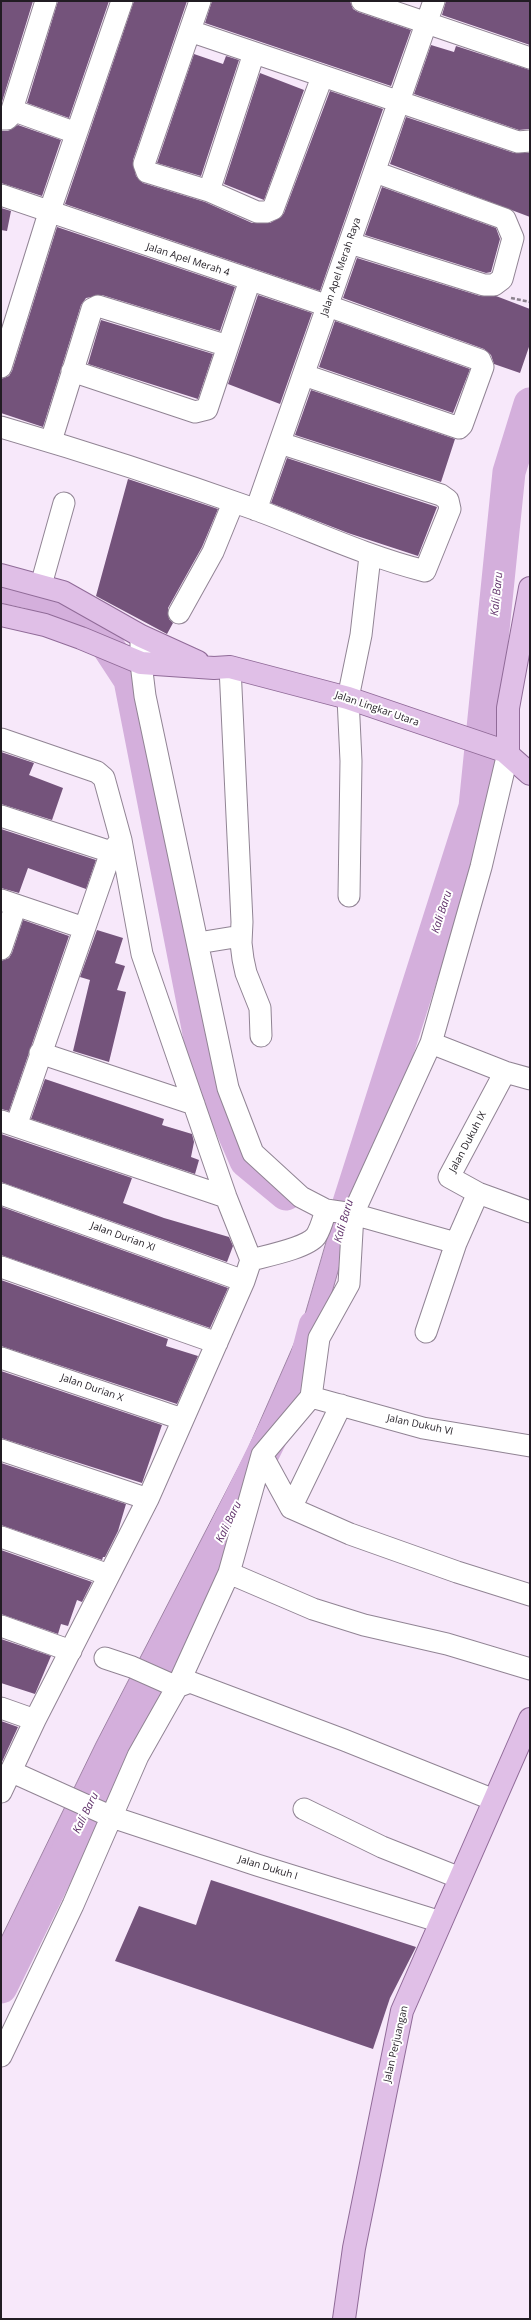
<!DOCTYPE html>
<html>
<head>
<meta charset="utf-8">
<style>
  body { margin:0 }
  #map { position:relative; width:531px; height:2320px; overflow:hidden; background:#f7e8fa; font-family:"Open Sans",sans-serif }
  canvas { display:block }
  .frame { position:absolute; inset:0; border:2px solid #211c23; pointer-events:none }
</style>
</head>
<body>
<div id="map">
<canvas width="531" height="2320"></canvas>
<div class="frame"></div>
</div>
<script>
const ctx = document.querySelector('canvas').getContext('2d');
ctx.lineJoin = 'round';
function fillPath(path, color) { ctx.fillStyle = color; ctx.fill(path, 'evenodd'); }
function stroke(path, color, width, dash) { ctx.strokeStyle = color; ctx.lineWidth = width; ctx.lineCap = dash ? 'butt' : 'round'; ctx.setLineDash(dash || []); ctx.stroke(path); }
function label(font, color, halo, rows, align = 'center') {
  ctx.font = font + ' "Open Sans",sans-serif'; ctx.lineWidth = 4; ctx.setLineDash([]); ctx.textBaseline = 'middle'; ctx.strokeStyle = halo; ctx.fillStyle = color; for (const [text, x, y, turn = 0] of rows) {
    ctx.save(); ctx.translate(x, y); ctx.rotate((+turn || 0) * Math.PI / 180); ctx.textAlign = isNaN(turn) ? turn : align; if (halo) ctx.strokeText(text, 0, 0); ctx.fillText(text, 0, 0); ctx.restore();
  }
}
const water = new Path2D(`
  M334,1216L353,1219L319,1338L262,1455L177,1612L1,1990V1938L96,1743L247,1451L301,1328Z`);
const river = new Path2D(`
  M1,586L29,592L90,619L130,680L206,1069L246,1161L286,1194
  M341,1228L475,807L509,472L530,404
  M1,1987L303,1372L315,1326`);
const building = new Path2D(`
  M1,1H33L1,105Z
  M58,1H109L69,118L27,103Z
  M134,1H187L133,160L136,176L143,183L205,202L252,223H270L281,217L284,213L330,91L383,109L320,291L65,204Z
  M212,1H350L353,9L358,12L411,30L391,86L205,23Z
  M446,1H530V45L442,15Z
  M431,45L454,52L456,46L530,70L529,129L519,130L414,94Z
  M194,54L223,64L226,56L239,60L201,176L157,163Z
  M260,73L304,90L264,200L224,184Z
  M406,117L514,153H530V217L390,164Z
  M18,125L61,140L42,196L1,183V131H8Z
  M382,187L496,228L500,239L491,272L486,273L365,235Z
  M1,208L11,211L7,231L1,230Z
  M57,227L235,287L220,331L102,295L86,298L81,305L43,427L1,413V379L9,376L12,371Z
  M357,258L480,296H496L530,309V344L520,373L494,364L491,355L484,349L343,298Z
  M258,295L312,313L280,404L228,384Z
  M101,320L213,354L198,399L88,364Z
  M335,321L470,369L453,413L319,367Z
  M311,390L455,439L441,482L295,435Z
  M287,458L437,507L418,556L348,533L271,503Z
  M128,479L218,509L202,547L168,608L169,619L173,623L167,634L96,596Z
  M1,752L34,763L29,775L63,788L52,820L1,804Z
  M1,829L96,860L86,889L28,868L19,893L1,888Z
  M23,920L69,936L9,1111L1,1109V961L9,958L12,953Z
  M97,930L123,938L115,963L125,966L117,990L126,992L109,1062L73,1051L90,980L80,977Z
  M45,1079L164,1119L162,1125L192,1134L194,1142L191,1157L199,1160L195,1174L31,1119Z
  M1,1134L132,1178L123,1203L164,1218L229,1237L233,1246L227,1262L1,1182Z
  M2,1207L228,1288L210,1328L1,1255Z
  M1,1280L168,1339L166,1346L198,1356L177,1404L1,1346Z
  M1,1371L162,1425L142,1483L1,1438Z
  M1,1463L126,1504L118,1531L105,1557H103L102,1560L1,1525Z
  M1,1550L92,1582L82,1602L77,1600L68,1626L61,1624L58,1634L1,1614Z
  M1,1639L51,1656L35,1694L1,1683Z
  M1,1721L18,1727L1,1764Z
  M211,1880L416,1947L390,1998L373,2049L115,1961L139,1906L196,1925Z`);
const path = new Path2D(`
  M511,298L530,302`);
const minor = new Path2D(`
  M200,1L144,164L147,172L209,191L257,212H266L273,209L322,77
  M362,1L530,58
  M190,31L518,142L530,141
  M12,110L76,133
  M1,119H7L10,116L46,1
  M209,191L254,53
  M1,195L328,306L480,360L483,367L462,425L459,428L304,375
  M350,243L484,285H494L502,279L513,238L505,219L375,172
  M1,367L49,213L122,1
  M72,371L195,412L207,409L250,280
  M1,427C87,452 173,480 257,510C313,531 366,556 425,571L450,509L448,500L441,495L280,443
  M51,441L92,309L98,306L228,346
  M256,510L434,1
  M41,585L64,503
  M179,613L213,552L233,503
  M141,636V663L145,696L228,1088L253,1153L301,1197L326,1210
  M230,667L242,922L241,943L243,959L246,973L260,1008L261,1036
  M1,739L97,772L104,778L121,840L142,954L226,1197L251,1260L244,1281L148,1499L35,1720L1,1792
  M1,816L111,852
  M349,896L351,761L348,698L361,635L370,556
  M1,900L84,928
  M198,943L241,936
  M1,949L16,905
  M431,1043L505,1072L530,1079
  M40,1053L194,1104
  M505,1072L449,1177L478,1193L530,1212
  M1,1121L226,1197
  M16,1126L111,852L121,840
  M1,1194L244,1281
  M251,1260C266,1256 307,1248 316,1236C321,1228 323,1219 326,1210L353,1214L456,1243
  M1,1267L217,1343
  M426,1332L456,1243L478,1193
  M1,1358L182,1419
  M311,1397L423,1428L530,1446
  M1,1450L148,1499
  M262,1455L291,1508L350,1534L457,1572L530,1595
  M291,1508L341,1405
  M1,1537L109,1575
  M229,1573L313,1609L364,1625L447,1644L530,1669
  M1,1626L71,1651
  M105,1658L132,1667L177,1687L190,1682L344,1740L494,1800
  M1,1708L35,1720
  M10,1771L112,1817L257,1865L441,1922
  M304,1809L382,1847L460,1878
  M1,2056L73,1905L138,1756L177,1687L229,1573L262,1455L311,1397L319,1338L349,1284L353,1214L431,1043L481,867L508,753`);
const major = new Path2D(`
  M1,575L63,592L141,636L198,662
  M1,615L45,625L81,638L141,663L214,668L230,667L348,698L504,751L530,774
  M508,753V708L530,588
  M344,2319L354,2248L402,2011L530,1719`);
const streetNames = [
  ["Jalan Apel Merah 4",188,260,18],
  ["Jalan Apel Merah Raya",341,267,-71],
  ["Jalan Lingkar Utara",377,709,19],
  ["Jalan Dukuh IX",468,1142,-62],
  ["Jalan Durian XI",123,1237,20],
  ["Jalan Durian X",92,1388,19],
  ["Jalan Dukuh VI",420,1425,12],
  ["Jalan Dukuh I",268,1868,17],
  ["Jalan Perjuangan",396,2044,-77]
];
const waterNames = [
  ["Kali Baru",497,594,-84],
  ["Kali Baru",442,912,-72],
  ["Kali Baru",344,1221,-74],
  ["Kali Baru",229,1522,-64],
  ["Kali Baru",86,1813,-64]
];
fillPath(water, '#d4afdc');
stroke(water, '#9e83a4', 1);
stroke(river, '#d4afdc', 33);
fillPath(building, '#74537b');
stroke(minor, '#918494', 23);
stroke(major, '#906b98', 24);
stroke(path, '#8c828e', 2.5, [4, 2]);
stroke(minor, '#fff', 21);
stroke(major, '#e0bfe7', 22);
label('10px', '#211c23', '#fff', streetNames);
label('italic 11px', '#61336b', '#fff', waterNames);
</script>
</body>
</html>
